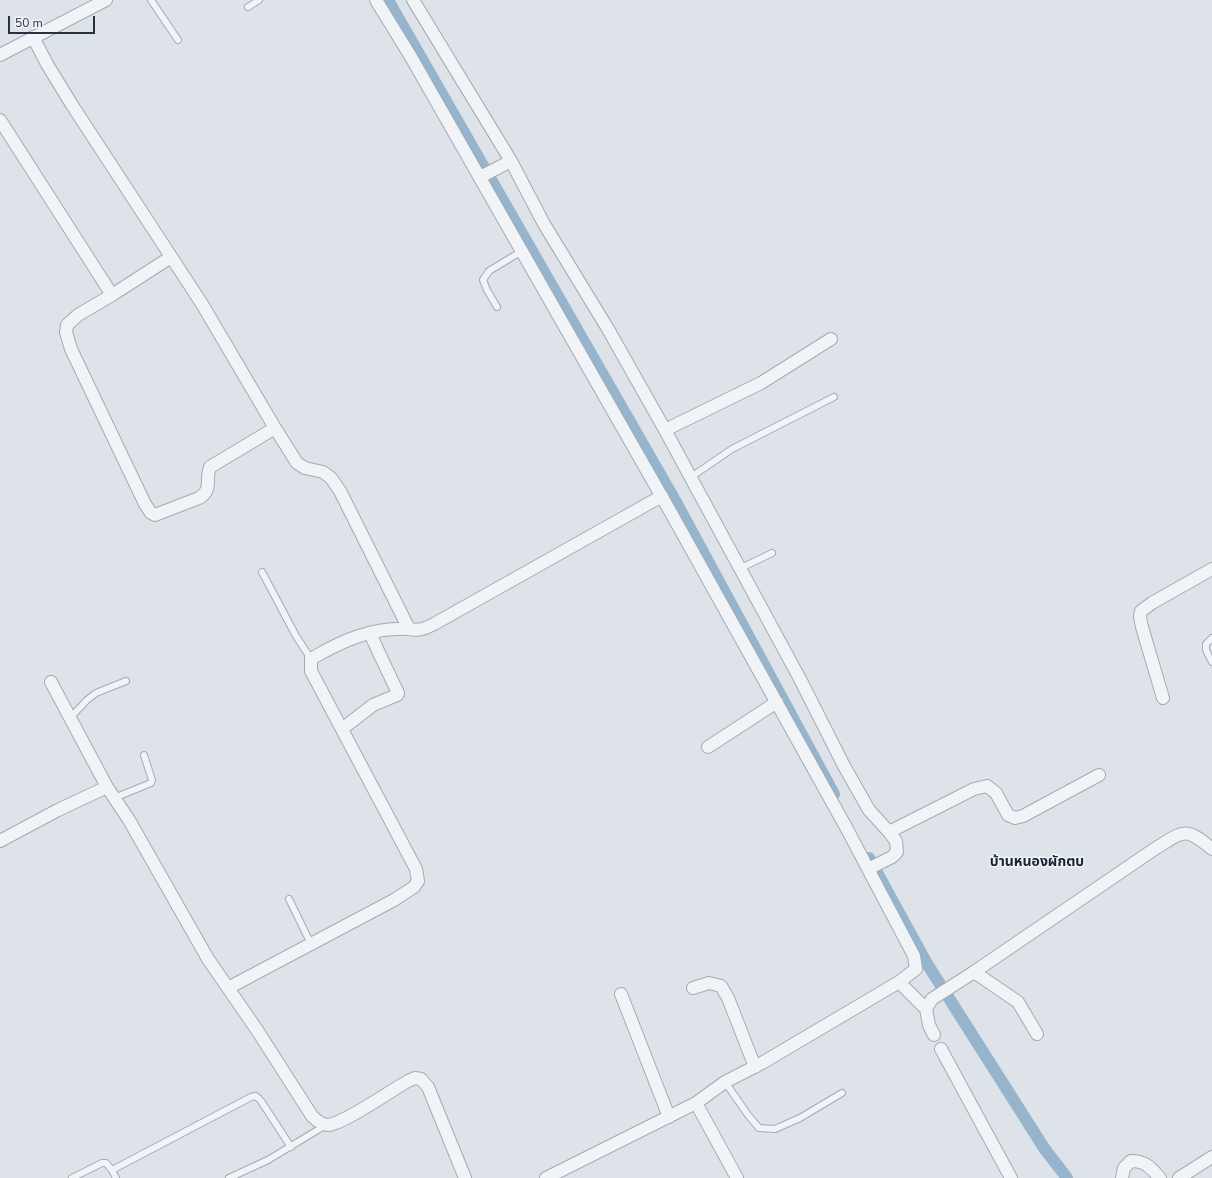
<!DOCTYPE html>
<html>
<head>
<meta charset="utf-8">
<style>
  body { margin:0 }
  #map { position:relative; width:1212px; height:1178px; overflow:hidden; background:#dee3e9; font-family:"Nunito Sans",sans-serif }
  canvas { display:block }
  .scale { position:absolute; left:8px; top:16px; width:87px; height:18px; box-sizing:border-box; border:2px solid #263242; border-top:0; padding-left:5px; font-size:12px; line-height:14px; white-space:nowrap; color:#263242; -webkit-text-stroke:3px #eef2f7; paint-order:stroke }
</style>
</head>
<body>
<div id="map">
<canvas width="1212" height="1178"></canvas>
<div class="scale">50 m</div>
</div>
<script>
const ctx = document.querySelector('canvas').getContext('2d');
ctx.lineJoin = 'round';
function stroke(path, color, width, dash) { ctx.strokeStyle = color; ctx.lineWidth = width; ctx.lineCap = dash ? 'butt' : 'round'; ctx.setLineDash(dash || []); ctx.stroke(path); }
function label(font, color, halo, rows, align = 'center') {
  ctx.font = font + ' "Nunito Sans","Noto Sans Thai",sans-serif'; ctx.lineWidth = 3; ctx.setLineDash([]); ctx.textBaseline = 'middle'; ctx.strokeStyle = halo; ctx.fillStyle = color; for (const [text, x, y, turn = 0] of rows) {
    ctx.save(); ctx.translate(x, y); ctx.rotate((+turn || 0) * Math.PI / 180); ctx.textAlign = isNaN(turn) ? turn : align; if (halo) ctx.strokeText(text, 0, 0); ctx.fillText(text, 0, 0); ctx.restore();
  }
}
const canal = new Path2D(`
  M388,0L676,502L834,794
  M869,858L926,962L1044,1148L1067,1178`);
const service = new Path2D(`
  M151,0L178,40
  M248,7L259,0
  M497,307L487,290L483,280L489,271L522,251
  M691,477L732,449L834,397
  M741,568L772,553
  M262,572L296,636L311,659
  M1212,638L1206,644V650L1212,662
  M70,718L87,700L96,693L126,681
  M114,798L151,783L152,780L144,755
  M289,899L311,944
  M725,1082L748,1115L759,1128L775,1129L800,1118L842,1093
  M112,1170L116,1178
  M72,1178L102,1163H106L112,1170L251,1097L256,1096L261,1101L291,1147
  M229,1178L268,1160L326,1125`);
const minor = new Path2D(`
  M376,0L411,57L670,511L847,829L914,956L916,969L899,982L762,1063L725,1082L696,1103L546,1178
  M413,0L511,161L544,224L608,329L665,430L800,679L844,766L869,810L889,832L974,789L987,786L996,793L1008,815L1015,818L1023,816L1099,775
  M33,37L47,64L72,105L202,304L275,428L297,463L305,468L323,472L331,478L340,491L409,629C419,631 424,629 434,624L662,496
  M0,55L106,0
  M0,120L112,295
  M480,177L511,161
  M171,257L112,295L78,315L67,325L66,332L71,349L145,504L151,513L155,515L199,498C213,490 205,479 210,467L275,428
  M665,430L761,383L831,339
  M51,682L107,787L129,820L208,959L257,1030L312,1116C316,1120 322,1125 328,1125C343,1124 392,1090 408,1081L415,1078L421,1079L428,1087L465,1178
  M1163,698L1142,627L1140,617L1141,611L1152,603L1212,569
  M342,729L373,705L397,695L398,693L379,653L370,633
  M708,747L777,702
  M0,841L58,810L107,787
  M868,869L892,857L897,852L896,841L889,832
  M974,972L1018,1002L1037,1034
  M899,982L926,1009
  M228,988L394,900L414,887L418,881L416,869L311,671V659C341,641 372,627 409,629
  M693,988L709,983L721,986L728,998L755,1067
  M621,994L669,1117
  M934,1035L929,1025L926,1009L932,999L974,972L1156,848C1184,831 1185,826 1212,849
  M941,1049L1011,1178
  M696,1103L737,1178
  M1122,1178L1124,1168L1131,1161C1146,1161 1151,1168 1160,1178
  M1179,1178L1212,1157`);
const quarterNames = [
  ["บ้านหนองผักตบ",1037,863]
];
stroke(canal, '#96b5cd', 12);
stroke(service, '#a3aab4', 8);
stroke(minor, '#a3aab4', 14);
stroke(service, '#f1f4f7', 6);
stroke(minor, '#f1f4f7', 12);
label('bold 14px', '#182332', '#eef2f7', quarterNames);
</script>
</body>
</html>
